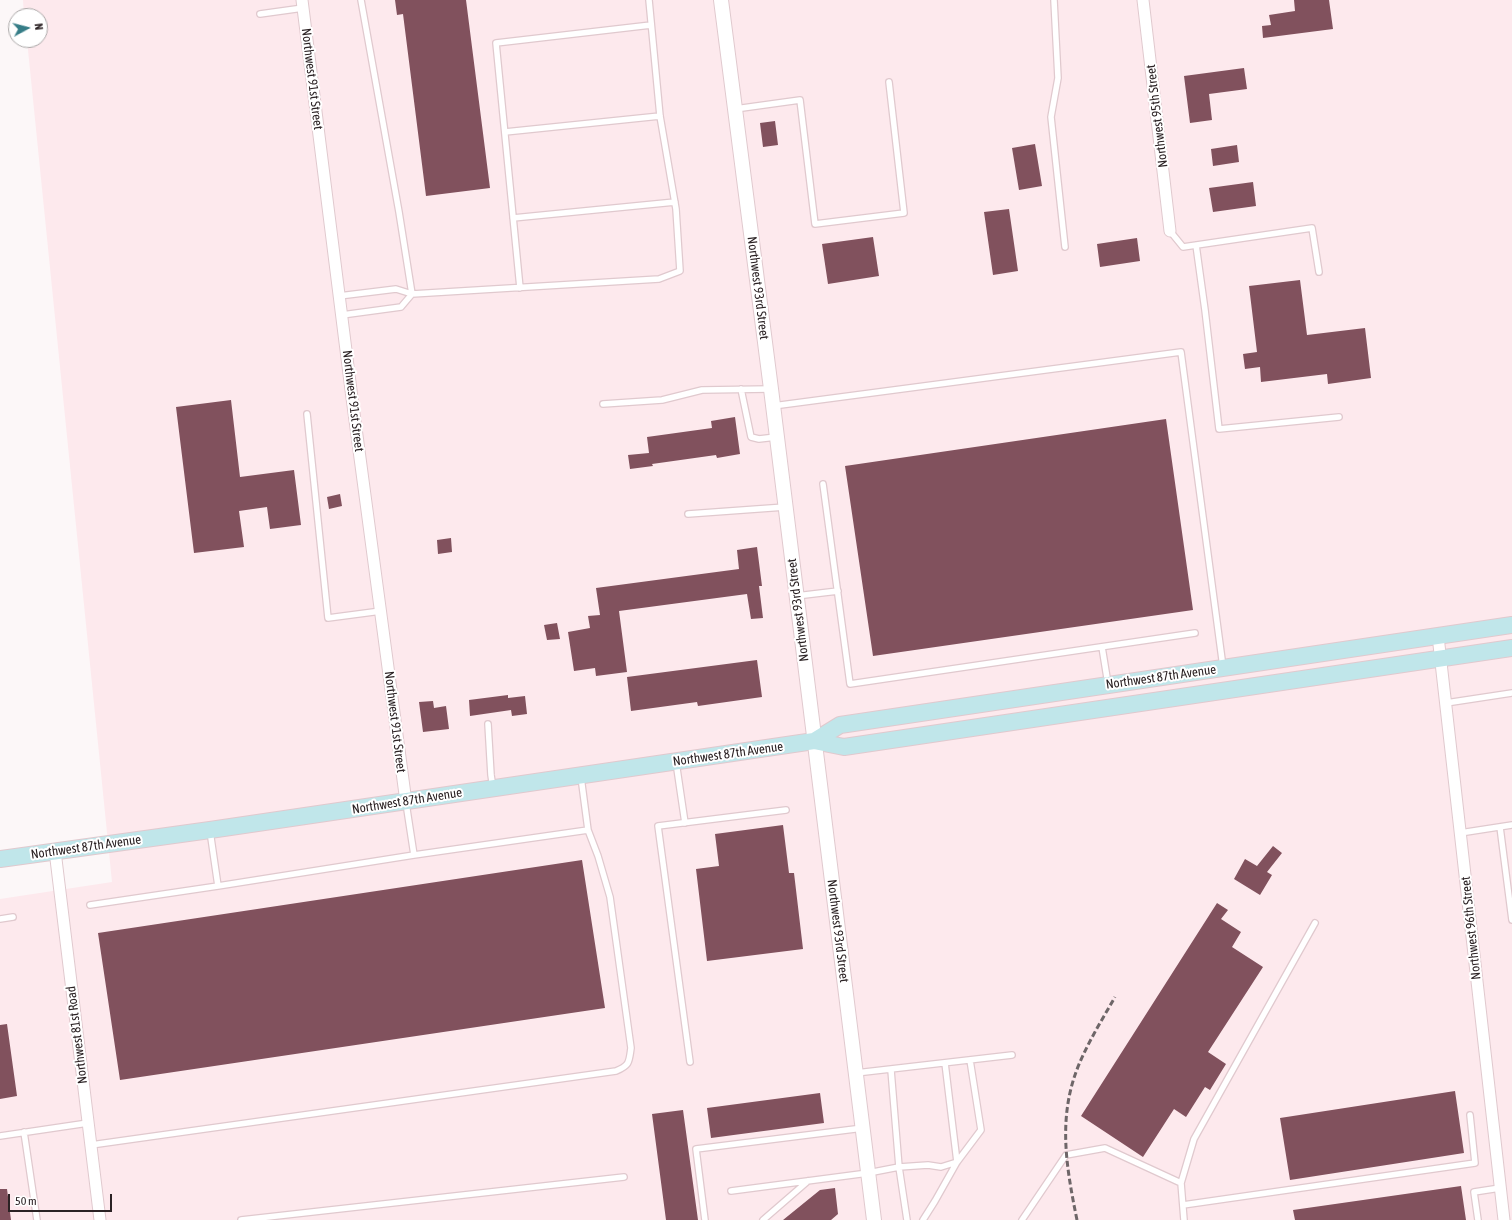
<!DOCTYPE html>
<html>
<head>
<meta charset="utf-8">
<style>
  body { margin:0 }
  #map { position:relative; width:1512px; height:1220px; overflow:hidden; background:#fcf7f8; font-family:"Asap Condensed",sans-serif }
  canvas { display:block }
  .north { position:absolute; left:8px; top:8px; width:40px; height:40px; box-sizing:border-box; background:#fff; border:1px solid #aaa7a7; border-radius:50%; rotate:83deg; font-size:11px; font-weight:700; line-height:16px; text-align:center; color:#2b2224 }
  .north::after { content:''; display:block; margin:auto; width:14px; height:18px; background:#367d87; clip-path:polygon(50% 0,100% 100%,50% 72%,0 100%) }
  .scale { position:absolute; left:8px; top:1194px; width:104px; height:18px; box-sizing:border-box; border:2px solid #2b2224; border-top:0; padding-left:5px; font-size:12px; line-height:14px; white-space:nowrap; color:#2b2224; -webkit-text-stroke:3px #fff; paint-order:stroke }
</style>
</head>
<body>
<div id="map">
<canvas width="1512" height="1220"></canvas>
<div class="north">N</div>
<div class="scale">50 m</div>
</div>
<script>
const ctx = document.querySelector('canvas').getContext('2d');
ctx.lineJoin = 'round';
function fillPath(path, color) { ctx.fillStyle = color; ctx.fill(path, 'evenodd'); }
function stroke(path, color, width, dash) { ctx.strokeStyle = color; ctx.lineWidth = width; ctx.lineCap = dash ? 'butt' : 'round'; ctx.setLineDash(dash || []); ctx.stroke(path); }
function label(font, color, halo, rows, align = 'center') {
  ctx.font = font + ' "Asap Condensed",sans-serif'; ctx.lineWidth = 4; ctx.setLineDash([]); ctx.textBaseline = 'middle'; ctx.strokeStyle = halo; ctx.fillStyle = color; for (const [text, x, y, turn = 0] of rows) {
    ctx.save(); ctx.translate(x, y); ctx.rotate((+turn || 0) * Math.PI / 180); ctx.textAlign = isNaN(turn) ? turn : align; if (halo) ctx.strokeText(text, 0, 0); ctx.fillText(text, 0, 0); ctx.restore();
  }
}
const built = new Path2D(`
  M23,0H1512V1220H0V899L112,882L27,40H40V16H24Z`);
const building = new Path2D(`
  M395,0H466L490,188L426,196L403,14L397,15Z
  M1294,0H1329L1333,29L1263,38L1262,26L1271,25L1269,15L1295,11Z
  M1244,68L1247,89L1209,94L1212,120L1190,123L1184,76Z
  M775,121L778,145L763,147L760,123Z
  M1035,144L1042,186L1019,190L1012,148Z
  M1237,145L1239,162L1213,166L1211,149Z
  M1253,182L1256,206L1213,212L1209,188Z
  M1009,209L1018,271L993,275L984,212Z
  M873,237L879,276L828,284L822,244Z
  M1137,238L1140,261L1100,267L1097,244Z
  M1300,280L1307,335L1365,328L1371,378L1328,384L1327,374L1261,382L1260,367L1245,369L1243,354L1257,352L1249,286Z
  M231,400L240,477L294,470L301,525L270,529L267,507L239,511L244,547L194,553L176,407Z
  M735,417L740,454L717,458L716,455L652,464L653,466L630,469L628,455L649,453L647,437L712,428L711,421Z
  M1166,419L1193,610L873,656L845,466Z
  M340,494L342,506L329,509L327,497Z
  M451,538L452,552L438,554L437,540Z
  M757,547L762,586H759L763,618L751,619L747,594L619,611L627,672L596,676L595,668L574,671L568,632L590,628L588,616L600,615L596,588L739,569L737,550Z
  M557,623L560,639L547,640L544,625Z
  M757,660L762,697L698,706L697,702L631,711L627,677Z
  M508,695V698L525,696L527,714L512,716L511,710L470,716L469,700Z
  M433,701L434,708L446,706L449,729L423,732L419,702Z
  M783,825L789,873H794L803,949L707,961L696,869L719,866L715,834Z
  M1273,846L1282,853L1267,872L1272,875L1260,895L1234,879L1245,859L1257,866Z
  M582,860L605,1008L120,1080L98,933Z
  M1217,903L1228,910L1221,919L1241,932L1232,947L1263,967L1208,1052L1226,1064L1210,1090L1205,1087L1186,1117L1174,1109L1143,1157L1081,1116Z
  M7,1024L17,1096L0,1099V1025Z
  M1455,1091L1464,1153L1290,1180L1280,1118Z
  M820,1093L824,1123L711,1138L707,1108Z
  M683,1110L698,1220H666L652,1114Z
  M1461,1186L1466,1220H1295L1293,1210Z
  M835,1188L838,1214L831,1220H783L820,1190Z
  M0,1189H7L11,1220H0Z`);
const service = new Path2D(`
  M1054,0L1058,78L1051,117L1065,247
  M260,14L303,8
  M735,109L800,100L815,224L904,213L889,82
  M505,132L660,116
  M513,218L675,202
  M1170,231L1183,247L1312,228L1319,272
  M1196,245L1205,310L1219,429L1339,417
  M520,288L496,43L651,25
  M339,296L396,289L412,294L659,279L680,271L676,209L660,116L649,0
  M342,315L401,307L412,294L399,212L361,0
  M741,389L751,437L759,439L776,437
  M603,404L662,400L702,390L770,389
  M773,406L1181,352L1223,667
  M307,414L328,618L381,611
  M823,484L850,684L1195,633
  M688,514L785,507
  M796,596L838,591
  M1102,647L1108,684
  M1446,703L1512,693
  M488,724L491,775L493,788
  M676,762L685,823
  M1500,827L1512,920
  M1460,833L1512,825
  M414,855L588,830L581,777
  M218,886L414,855L406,803
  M90,905L218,886L210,831
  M0,919L13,917
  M690,1062L658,826L786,810
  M891,1070L899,1167L907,1220
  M856,1073L1012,1055
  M24,1132L37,1220
  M0,1136L88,1123
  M91,1145L616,1071C630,1065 629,1062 631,1048L610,897L598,856L588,830
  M731,1191L868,1173L899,1167L928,1165L941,1167L957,1162L945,1063
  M1183,1205L1475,1163L1470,1115
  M241,1220L624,1177
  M705,1220L696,1149L863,1128
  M763,1220L808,1181
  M923,1220L935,1201L957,1162L981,1130L970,1060
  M1022,1220L1066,1155L1105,1148L1181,1183
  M1184,1220L1181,1183L1194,1139L1315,923
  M1478,1220L1474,1192L1500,1188`);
const minor = new Path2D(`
  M302,0L352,398L406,802
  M1143,0L1170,231
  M1438,636L1504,1220
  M55,851L100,1220`);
const tertiary = new Path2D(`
  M721,0L771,389L874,1220`);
const secondary = new Path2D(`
  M814,741L840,725L1512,625
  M0,859L210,830L814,741L844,747L1512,648`);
const rail = new Path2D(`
  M1077,1220C1066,1166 1057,1115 1080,1062C1090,1039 1103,1018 1115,997`);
const streetNames = [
  ["Northwest 91st Street",312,79,83],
  ["Northwest 95th Street",1157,116,-97],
  ["Northwest 93rd Street",758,288,83],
  ["Northwest 91st Street",353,401,83],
  ["Northwest 93rd Street",798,610,-97],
  ["Northwest 87th Avenue",1161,677,-8],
  ["Northwest 91st Street",395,722,83],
  ["Northwest 87th Avenue",728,754,-8],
  ["Northwest 87th Avenue",407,801,-9],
  ["Northwest 87th Avenue",86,847,-8],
  ["Northwest 96th Street",1471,928,-96],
  ["Northwest 93rd Street",838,931,83],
  ["Northwest 81st Road",77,1035,-97]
];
fillPath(built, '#fde9ed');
fillPath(building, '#81515d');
stroke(service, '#e0c9ce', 8);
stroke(minor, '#e0c9ce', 13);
stroke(tertiary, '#e0c9ce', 16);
stroke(secondary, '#e0c9ce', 18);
stroke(service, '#fff', 5.5);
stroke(minor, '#fff', 11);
stroke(tertiary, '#fff', 14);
stroke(secondary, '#c0e6ea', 16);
stroke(rail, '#6e6668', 3, [6, 3]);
label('13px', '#2b2224', '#fff', streetNames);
</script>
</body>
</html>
